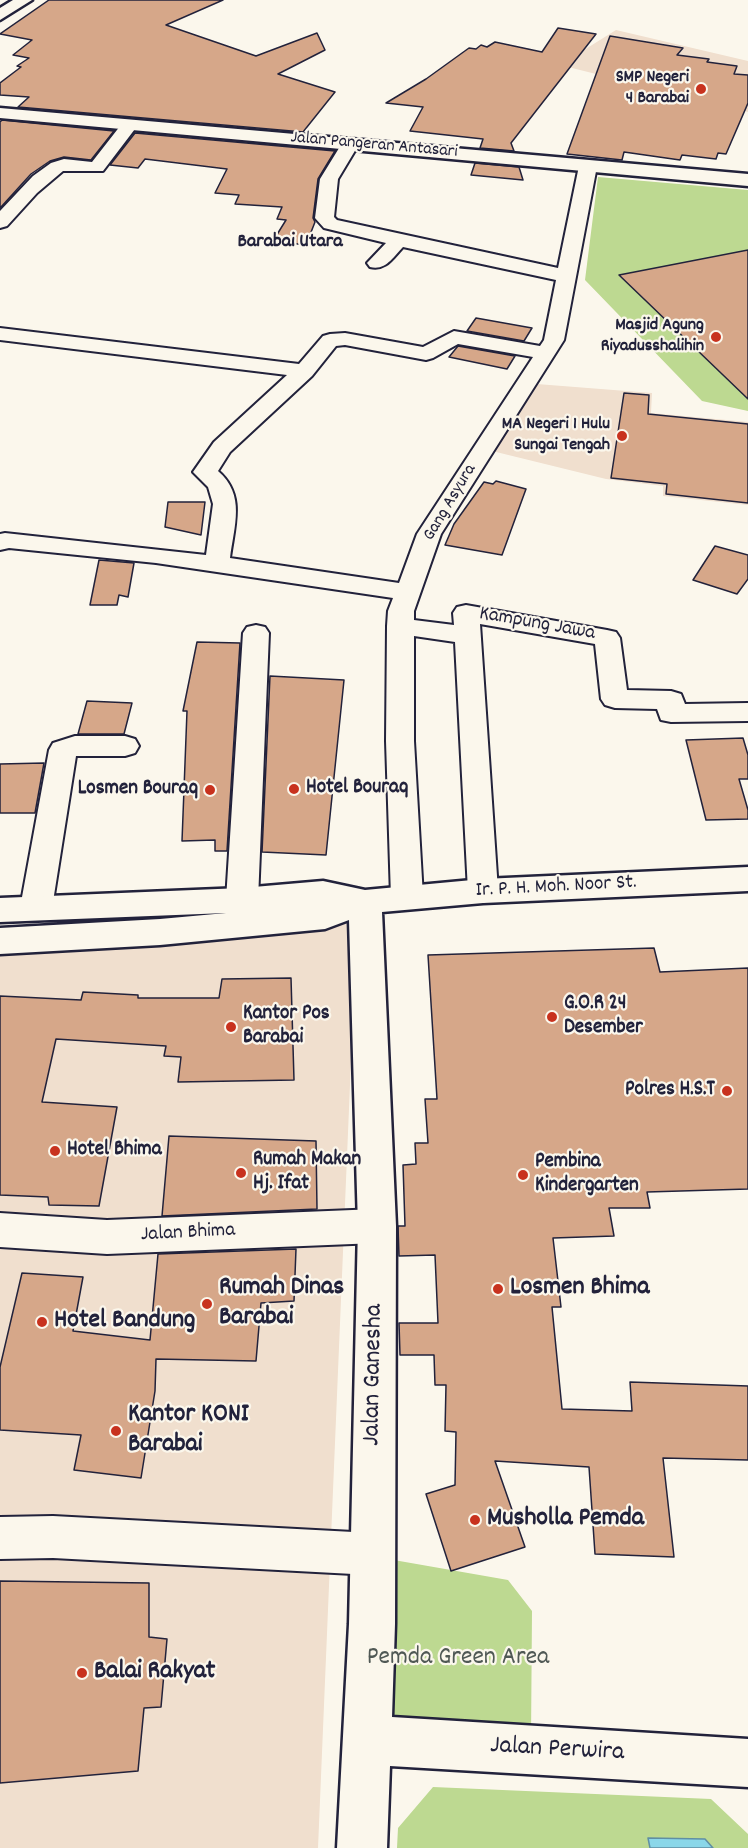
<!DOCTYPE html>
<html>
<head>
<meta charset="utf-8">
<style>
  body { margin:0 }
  canvas { display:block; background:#fbf7ec }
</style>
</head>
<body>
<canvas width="748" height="1848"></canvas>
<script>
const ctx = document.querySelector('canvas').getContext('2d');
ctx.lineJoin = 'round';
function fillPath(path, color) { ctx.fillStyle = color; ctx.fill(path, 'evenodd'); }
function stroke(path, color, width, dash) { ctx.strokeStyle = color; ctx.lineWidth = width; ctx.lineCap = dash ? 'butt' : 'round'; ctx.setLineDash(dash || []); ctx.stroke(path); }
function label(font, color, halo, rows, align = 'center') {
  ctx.font = font + ' Dekko,sans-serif'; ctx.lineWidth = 4.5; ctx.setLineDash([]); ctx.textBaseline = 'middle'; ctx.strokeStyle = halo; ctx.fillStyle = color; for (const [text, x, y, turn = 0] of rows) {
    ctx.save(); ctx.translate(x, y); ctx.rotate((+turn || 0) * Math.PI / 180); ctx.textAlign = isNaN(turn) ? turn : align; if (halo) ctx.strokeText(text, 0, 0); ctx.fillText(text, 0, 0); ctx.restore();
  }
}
const built = new Path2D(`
  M616,30L748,61V112L560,65Z
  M524,383L652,393L651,413L748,422V505L663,496V486L606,479L488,450Z
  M357,918L318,1848H0V955L92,950Z`);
const green = new Path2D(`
  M598,177L748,190V411L702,401L585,280Z
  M388,1559L508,1580L532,1611L531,1739L381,1731Z
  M433,1787L711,1799L748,1834V1848H397L398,1828Z`);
const water = new Path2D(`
  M648,1838L705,1839L713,1848H650Z`);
const building = new Path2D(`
  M49,0H223L166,25L256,56L317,33L325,50L278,74L335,92L303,132L18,107L29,97L0,95V83L21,67L17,66L29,58L13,55L32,40L0,34Z
  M558,28L596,34L511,143L514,151L480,148L483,139L410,131L423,107L386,103L426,79L469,48L476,49L481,45L487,47L495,42L542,52Z
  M610,36L683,48L677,55L709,59L707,62L737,66L734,74L748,75V103L726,154L718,153L716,159L682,155L680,160L624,152L622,160L567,154Z
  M2,120L114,131L91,160L64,157L50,161L31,174L0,208V122Z
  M135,133L335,151L318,179L313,218L315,222L306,245L273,241L286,220L277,219L282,207L235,204L239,195L215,193L227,169L145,159L138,168L110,165Z
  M475,163L519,167L523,180L471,175Z
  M748,250V399L619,275Z
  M476,318L532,328L524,341L467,331Z
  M458,346L515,356L507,369L449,357Z
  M624,393L649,395L648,414L748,424V503L666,494L667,484L611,478Z
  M496,481L526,489L502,555L445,545L454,524L484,482L493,484Z
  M168,502H205L201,535L165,527Z
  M715,546L748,555V579L737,594L693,580Z
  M99,560L134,563L128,597L119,595L117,605H90Z
  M197,642L240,643L227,851H215V840L182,841L187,711H183Z
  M270,676L344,680L326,855L262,852Z
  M87,701L132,703L124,734H78Z
  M743,738L748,755V779H739L748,810V819L706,820L686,740Z
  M44,763L35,813H0V764Z
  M654,948L660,972L748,968V1189L647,1192L650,1208H609L614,1236L553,1238L561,1307H552L562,1409L632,1411L630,1382L748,1386V1460L663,1458L674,1557L595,1554L589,1467L495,1461L525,1547L451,1571L426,1494L455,1485L456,1432L445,1431L446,1385H435L434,1355H400L399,1323H438L435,1255L399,1256L398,1226H405L403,1165L416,1164L415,1143H428L425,1099H437L428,955Z
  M291,978L294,1080L178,1082L181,1057L164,1056L166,1046L56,1039L42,1102L117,1107L99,1206L49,1205L48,1197L0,1195V996L81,1000L83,992L138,995V998H219L222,979Z
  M169,1136L316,1141L317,1209L162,1216Z
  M296,1249L294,1301L261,1303L256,1361L156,1359L155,1391L141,1478L74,1470L81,1435L0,1430V1367L22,1273L83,1277L73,1331L150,1340L158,1254Z
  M0,1581L149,1583V1637L167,1639L161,1707L144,1708L138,1771L0,1783Z`);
const street = new Path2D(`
  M130,120L136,121L138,125L103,171H63L37,193L7,226L0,228V211L33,176L51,163L64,159L92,162L124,121Z
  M350,139L356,140L359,144L338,179L334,217L337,220L558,268L579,166L582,162H594L597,166L564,340L441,534L414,611V620L454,625L453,613L457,607L466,605L607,630L616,632L620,638L627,690L671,691L681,694L685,704L748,703V721L671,722L661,720L657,709L615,708L605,705L601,699L595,644L480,624L498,891L494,899L483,903L472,899L468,891L455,642L414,636V741L423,897L418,905L407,909L396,905L391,897L386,741L387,626L388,611L393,598L156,563L9,548L0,550V534L5,533L206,555L213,504L208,487L193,472L214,442L287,375L0,340V328L299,364L323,336L330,334L345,333L423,347L454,331L540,346L544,340L556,280L403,247C393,257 386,271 370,267L367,263L386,243L324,228L315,218L320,179L344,140ZM458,344L533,357L417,534L399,583L230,558C234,526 246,495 218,471L230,452L312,376L336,346L345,345L426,360L433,358Z
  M256,625L265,627L269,633L258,900L253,908L242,912L231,908L226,900L243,633L247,627Z
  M75,736H125L135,739L139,746L135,753L125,756H76L52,908L47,916L36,920L25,916L20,908L49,750L53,743Z
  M377,1209L390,1214L395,1226L390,1238L377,1243L107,1254L0,1247V1213L107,1220Z
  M53,1516L372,1533L387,1539L393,1554L387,1569L372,1575L53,1558L0,1559V1517Z`);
const secondary = new Path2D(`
  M13,0H32L0,20V8Z
  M748,867V891L483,903L382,912L396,1226L395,1624L392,1717L748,1739V1787L390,1766L387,1848H337L349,1624L358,1226L349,920L325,929L160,945L0,954V928L160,919L226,913L0,922V898L242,888L323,881L365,890L483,879Z`);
const primary = new Path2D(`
  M0,108L748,174V186L0,118Z`);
const markers = [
  [701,89,6,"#c8321e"],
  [716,337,6,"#c8321e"],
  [622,436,6,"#c8321e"],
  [294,789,6,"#c8321e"],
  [210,790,6,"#c8321e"],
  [552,1017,6,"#c8321e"],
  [231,1027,6,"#c8321e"],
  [727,1091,6,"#c8321e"],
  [55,1151,6,"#c8321e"],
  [241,1173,6,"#c8321e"],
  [523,1175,6,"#c8321e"],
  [498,1289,6,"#c8321e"],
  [207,1304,6,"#c8321e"],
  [42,1322,6,"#c8321e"],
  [116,1431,6,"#c8321e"],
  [475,1520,6,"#c8321e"],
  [82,1673,6,"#c8321e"]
];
const farPoinames = [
  ["SMP Negeri",689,79],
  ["4 Barabai",689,100],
  ["Masjid Agung",704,327],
  ["Riyadusshalihin",704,348],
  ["MA Negeri 1 Hulu",610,426],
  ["Sungai Tengah",610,447]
];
const farStreetnames = [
  ["Jalan Pangeran Antasari",374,146,5],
  ["Gang Asyura",451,503,-59]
];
const farQuarternames = [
  ["Barabai Utara",290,243]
];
const streetNames = [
  ["Kampung Jawa",537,625,10],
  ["Ir. P. H. Moh. Noor St.",556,888,-3],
  ["Jalan Bhima",188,1234,-3]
];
const poiNames = [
  ["Hotel Bouraq",306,789],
  ["Losmen Bouraq",198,790,"right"],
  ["G.O.R 24",564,1005],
  ["Desember",564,1029],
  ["Kantor Pos",243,1015],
  ["Barabai",243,1039],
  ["Polres H.S.T",715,1091,"right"],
  ["Hotel Bhima",67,1151],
  ["Rumah Makan",253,1161],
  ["Hj. Ifat",253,1185],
  ["Pembina",535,1163],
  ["Kindergarten",535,1187]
];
const nearPoinames = [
  ["Rumah Dinas",219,1289],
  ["Barabai",219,1319],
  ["Losmen Bhima",510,1289],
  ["Hotel Bandung",54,1322],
  ["Kantor KONI",128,1416],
  ["Barabai",128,1446],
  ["Musholla Pemda",487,1520],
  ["Balai Rakyat",94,1673]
];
const nearStreetnames = [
  ["Jalan Ganesha",375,1375,-89],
  ["Jalan Perwira",557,1751,3]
];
const nearParknames = [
  ["Pemda Green Area",458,1659]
];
fillPath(built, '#f0dfce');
fillPath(green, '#bdd991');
fillPath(water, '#8ad7e9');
stroke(water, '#608fa3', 1.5);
fillPath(building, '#d6a789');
stroke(building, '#22223b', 1.5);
stroke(street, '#22223b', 4);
stroke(secondary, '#22223b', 5);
stroke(primary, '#22223b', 5);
fillPath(street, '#fbf7ec');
fillPath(secondary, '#fbf7ec');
fillPath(primary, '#fbf7ec');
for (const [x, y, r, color] of markers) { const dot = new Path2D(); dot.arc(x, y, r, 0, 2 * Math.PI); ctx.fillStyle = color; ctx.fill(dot); stroke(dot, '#fbf7ec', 2); }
label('bold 18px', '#22223b', '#fbf7ec', farPoinames, 'right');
label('18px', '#22223b', '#fbf7ec', farStreetnames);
label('bold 20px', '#22223b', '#fbf7ec', farQuarternames);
label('21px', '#22223b', '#fbf7ec', streetNames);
label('bold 21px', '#22223b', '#fbf7ec', poiNames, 'left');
label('bold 26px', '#22223b', '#fbf7ec', nearPoinames, 'left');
label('26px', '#22223b', '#fbf7ec', nearStreetnames);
label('26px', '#505955', '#fbf7ec', nearParknames);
</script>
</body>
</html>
